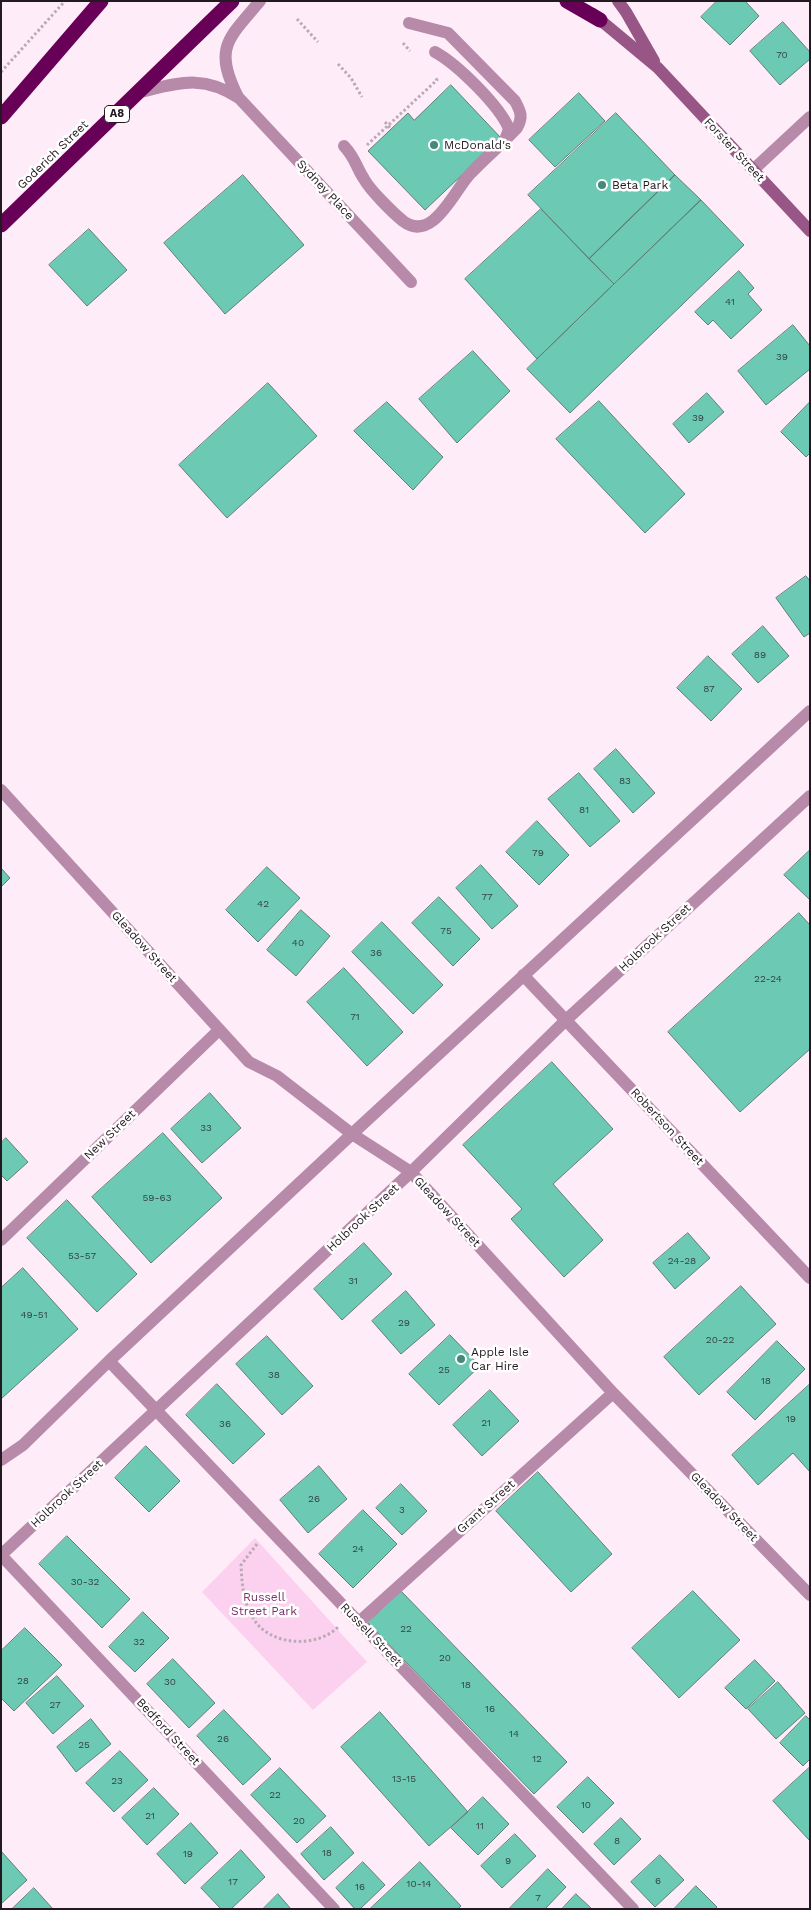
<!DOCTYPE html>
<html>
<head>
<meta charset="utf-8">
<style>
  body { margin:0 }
  #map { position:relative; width:811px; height:1910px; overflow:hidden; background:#feecf8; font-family:"Work Sans",sans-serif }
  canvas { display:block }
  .frame { position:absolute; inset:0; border:2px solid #231920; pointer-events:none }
</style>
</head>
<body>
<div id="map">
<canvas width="811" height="1910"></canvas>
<div class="frame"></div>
</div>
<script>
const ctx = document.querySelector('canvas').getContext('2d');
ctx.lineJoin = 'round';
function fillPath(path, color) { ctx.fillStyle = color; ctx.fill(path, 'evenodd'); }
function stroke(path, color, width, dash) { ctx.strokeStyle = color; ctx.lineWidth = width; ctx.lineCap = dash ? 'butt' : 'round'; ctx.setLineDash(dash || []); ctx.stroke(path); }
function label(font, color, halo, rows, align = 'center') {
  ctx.font = font + ' "Work Sans",sans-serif'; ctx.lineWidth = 5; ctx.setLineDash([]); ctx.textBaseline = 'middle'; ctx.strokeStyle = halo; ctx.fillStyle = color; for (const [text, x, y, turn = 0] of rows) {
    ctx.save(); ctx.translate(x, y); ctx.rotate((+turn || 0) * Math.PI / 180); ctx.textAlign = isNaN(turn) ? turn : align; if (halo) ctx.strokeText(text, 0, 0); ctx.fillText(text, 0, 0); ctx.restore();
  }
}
const green = new Path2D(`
  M255,1538L367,1662L313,1710L202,1592Z`);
const building = new Path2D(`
  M717,1H745L759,16L730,45L701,17Z
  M783,22L810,52V59L780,85L750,51Z
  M451,85L501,138L425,210L368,151L408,113L414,120Z
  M579,93L605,121L555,167L529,140Z
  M616,113L675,175L589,259L528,195Z
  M243,175L304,245L225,314L164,243Z
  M675,175L701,200L614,284L589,259Z
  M701,200L744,245L570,413L527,369Z
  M541,209L614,284L537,359L465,279Z
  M89,229L127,270L87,306L49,265Z
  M739,271L754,288L748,294L762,310L731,339L713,320L708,325L695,312Z
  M793,325L810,346V369L766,405L738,371Z
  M473,351L510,391L457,443L419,399Z
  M268,383L317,436L227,518L179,465Z
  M707,393L724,412L689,443L673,424Z
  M599,401L685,494L645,533L556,439Z
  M387,402L443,457L413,490L354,431Z
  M810,402V453L806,457L781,432Z
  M806,576L810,581V633L804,637L776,598Z
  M763,626L789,656L758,683L732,654Z
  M708,656L742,689L711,721L677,688Z
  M616,749L655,793L633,813L594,769Z
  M579,773L620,821L590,847L548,799Z
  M537,821L569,855L539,885L506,852Z
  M810,850V900L784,875Z
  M481,865L518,906L492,929L456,888Z
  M267,867L300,898L258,942L226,910Z
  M1,868L10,878L1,887Z
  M439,897L480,939L453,966L412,923Z
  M301,910L330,936L296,976L267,950Z
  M799,913L810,925V1049L740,1112L668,1032Z
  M382,922L443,985L413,1014L352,952Z
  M344,968L403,1032L367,1066L307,1002Z
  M552,1062L613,1129L553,1184L603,1240L564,1277L511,1219L522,1209L463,1145Z
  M210,1093L241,1128L202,1163L171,1129Z
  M163,1133L222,1198L151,1263L92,1197Z
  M6,1138L28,1162L7,1181L1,1175V1143Z
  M67,1200L137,1274L97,1312L27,1238Z
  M688,1233L710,1258L675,1289L653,1263Z
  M364,1243L392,1274L342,1320L314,1289Z
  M23,1268L78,1329L1,1399V1288Z
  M741,1286L776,1324L699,1395L664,1357Z
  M406,1291L435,1325L401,1354L372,1321Z
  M450,1335L480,1366L439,1405L409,1374Z
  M267,1336L313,1386L282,1415L236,1364Z
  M777,1341L805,1369L755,1420L727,1392Z
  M217,1384L265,1434L233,1464L186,1415Z
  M810,1384V1472L793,1453L758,1485L732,1455Z
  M490,1390L519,1421L482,1456L453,1425Z
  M146,1446L180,1481L149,1512L115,1478Z
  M319,1466L347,1499L308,1533L280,1500Z
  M538,1472L612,1554L571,1592L496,1511Z
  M401,1484L427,1511L402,1535L376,1508Z
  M363,1510L397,1544L353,1588L319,1554Z
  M67,1536L130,1599L102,1628L39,1564Z
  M401,1591L567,1762L534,1794L368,1623Z
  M693,1591L740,1640L679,1698L632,1648Z
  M143,1612L169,1638L135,1672L109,1647Z
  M25,1628L62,1665L14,1711L1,1698V1651Z
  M173,1659L215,1703L189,1728L147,1684Z
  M755,1660L775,1681L746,1709L725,1688Z
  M57,1676L84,1706L53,1734L26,1703Z
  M778,1682L805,1713L776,1739L748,1709Z
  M224,1710L271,1759L243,1785L197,1736Z
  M380,1712L468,1812L429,1846L341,1747Z
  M806,1716L810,1720V1759L803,1766L780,1743Z
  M91,1719L111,1744L76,1772L57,1747Z
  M120,1751L148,1780L114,1812L86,1783Z
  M810,1767V1841L773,1801Z
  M280,1768L326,1816L297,1843L251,1795Z
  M588,1777L614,1803L583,1833L557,1807Z
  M154,1788L179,1814L147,1845L122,1818Z
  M483,1797L509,1824L478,1855L451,1828Z
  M621,1818L641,1839L614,1865L594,1844Z
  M191,1823L218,1853L185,1884L157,1854Z
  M331,1827L354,1853L324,1880L301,1854Z
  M515,1834L536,1856L502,1888L481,1866Z
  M241,1850L265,1877L231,1909H221L201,1888Z
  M1,1851L27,1880L1,1904Z
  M660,1855L684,1880L655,1907L631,1882Z
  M363,1862L385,1885L360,1909H355L336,1888Z
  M420,1862L461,1906L458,1909H370Z
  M548,1869L566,1887L545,1909H509Z
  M696,1886L717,1907L715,1909H674Z
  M34,1888L53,1909H12Z
  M278,1894L291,1909H263Z
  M576,1894L592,1909H562Z`);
const path = new Path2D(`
  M297,19L318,42
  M403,43L410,51
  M338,64L351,78L362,97
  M1,72L65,1
  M385,122L391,129
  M367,145L437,80L435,77
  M257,1544L241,1565C242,1584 243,1604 255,1621C272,1646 317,1648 338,1627`);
const lane = new Path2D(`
  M435,52C457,64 500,106 509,129L505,140
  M344,146C356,159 355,165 364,179C370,190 392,212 403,221C433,244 455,189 470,174C485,158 502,144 517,128C523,117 521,112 515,101L448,33L409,23`);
const street = new Path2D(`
  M140,92C179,83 203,74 239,98L411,282
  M238,97C213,48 228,39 260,1
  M753,170L810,117
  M1,790L249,1062L277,1076L352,1134L411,1172L613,1393L810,1595
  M523,975L810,1278
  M1,1240L219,1030
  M109,1361L633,1909
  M1,1460L23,1445L109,1361L352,1134L810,711
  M359,1622L613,1393
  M334,1909L1,1555L411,1172L566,1020L810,796`);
const secondary = new Path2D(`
  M618,1L626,12L654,61
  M593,14L658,68L810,231`);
const highway = new Path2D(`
  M567,1L600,20
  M1,117L101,1
  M1,225L232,1`);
const markers = [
  [434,145,5,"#468879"],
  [602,185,5,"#468879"],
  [461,1359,5,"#468879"]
];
const numberNames = [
  ["70",782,55],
  ["41",730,302],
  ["39",782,357],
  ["39",698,418],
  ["89",760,655],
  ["87",709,689],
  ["83",625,781],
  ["81",584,810],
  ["79",538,853],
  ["77",487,897],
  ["42",263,904],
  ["75",446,931],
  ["40",298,943],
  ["36",376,953],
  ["22-24",768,979],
  ["71",355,1017],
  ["33",206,1128],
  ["59-63",157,1198],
  ["53-57",82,1256],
  ["24-28",682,1261],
  ["31",353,1281],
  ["49-51",34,1315],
  ["29",404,1323],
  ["20-22",720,1340],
  ["25",444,1370],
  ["38",274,1375],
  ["18",766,1381],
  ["19",791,1419],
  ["21",486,1423],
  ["36",225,1424],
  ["26",314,1499],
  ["3",402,1510],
  ["24",358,1549],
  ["30-32",85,1582],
  ["22",406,1629],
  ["32",139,1642],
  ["20",445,1658],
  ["28",23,1681],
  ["30",170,1682],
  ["18",466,1685],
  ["27",55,1705],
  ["16",490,1709],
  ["14",514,1734],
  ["26",223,1739],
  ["25",84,1745],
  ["12",537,1759],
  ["13-15",404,1779],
  ["23",117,1781],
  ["22",275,1795],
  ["10",586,1805],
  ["21",150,1816],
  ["20",299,1821],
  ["11",480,1826],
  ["8",617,1841],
  ["18",327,1853],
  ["19",188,1854],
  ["9",508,1861],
  ["6",658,1881],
  ["17",233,1882],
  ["10-14",419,1884],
  ["16",360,1887],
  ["7",538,1898]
];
const shields = [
  [117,114,25]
];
const shieldNames = [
  ["A8",117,114]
];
const poiNames = [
  ["McDonald's",444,145],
  ["Beta Park",612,185],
  ["Apple Isle",471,1352],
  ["Car Hire",471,1366]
];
const streetNames = [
  ["Forster Street",734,150,47],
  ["Goderich Street",53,155,-44],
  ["Sydney Place",325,190,47],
  ["Holbrook Street",655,938,-43],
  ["Gleadow Street",144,947,48],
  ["Robertson Street",667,1127,47],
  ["New Street",110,1135,-44],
  ["Gleadow Street",447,1212,47],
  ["Holbrook Street",363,1218,-43],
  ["Holbrook Street",67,1494,-43],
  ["Grant Street",486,1507,-42],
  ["Gleadow Street",724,1507,46],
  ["Russell Street",371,1635,46],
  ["Bedford Street",168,1732,47]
];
const parkNames = [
  ["Russell",264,1597],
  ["Street Park",264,1611]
];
fillPath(green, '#fcd1ef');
fillPath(building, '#6bc9b4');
stroke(building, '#5d8077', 1);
stroke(path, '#b9aab4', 3, [2.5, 2.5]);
stroke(lane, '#b78aa9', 12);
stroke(street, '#b78aa9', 12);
stroke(secondary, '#975686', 12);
stroke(highway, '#670056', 15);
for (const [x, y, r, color] of markers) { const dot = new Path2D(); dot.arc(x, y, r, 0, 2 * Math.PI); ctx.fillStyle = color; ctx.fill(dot); stroke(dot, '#fff', 2); }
label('10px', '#354545', null, numberNames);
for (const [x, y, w] of shields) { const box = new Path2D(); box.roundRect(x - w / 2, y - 8.5, w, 17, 4); ctx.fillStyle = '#fff'; ctx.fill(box); stroke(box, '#231920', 1); }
label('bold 11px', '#231920', null, shieldNames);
label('12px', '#231920', '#fff', poiNames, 'left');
label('12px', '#231920', '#fff', streetNames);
label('12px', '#7c326b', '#fff', parkNames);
</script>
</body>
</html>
